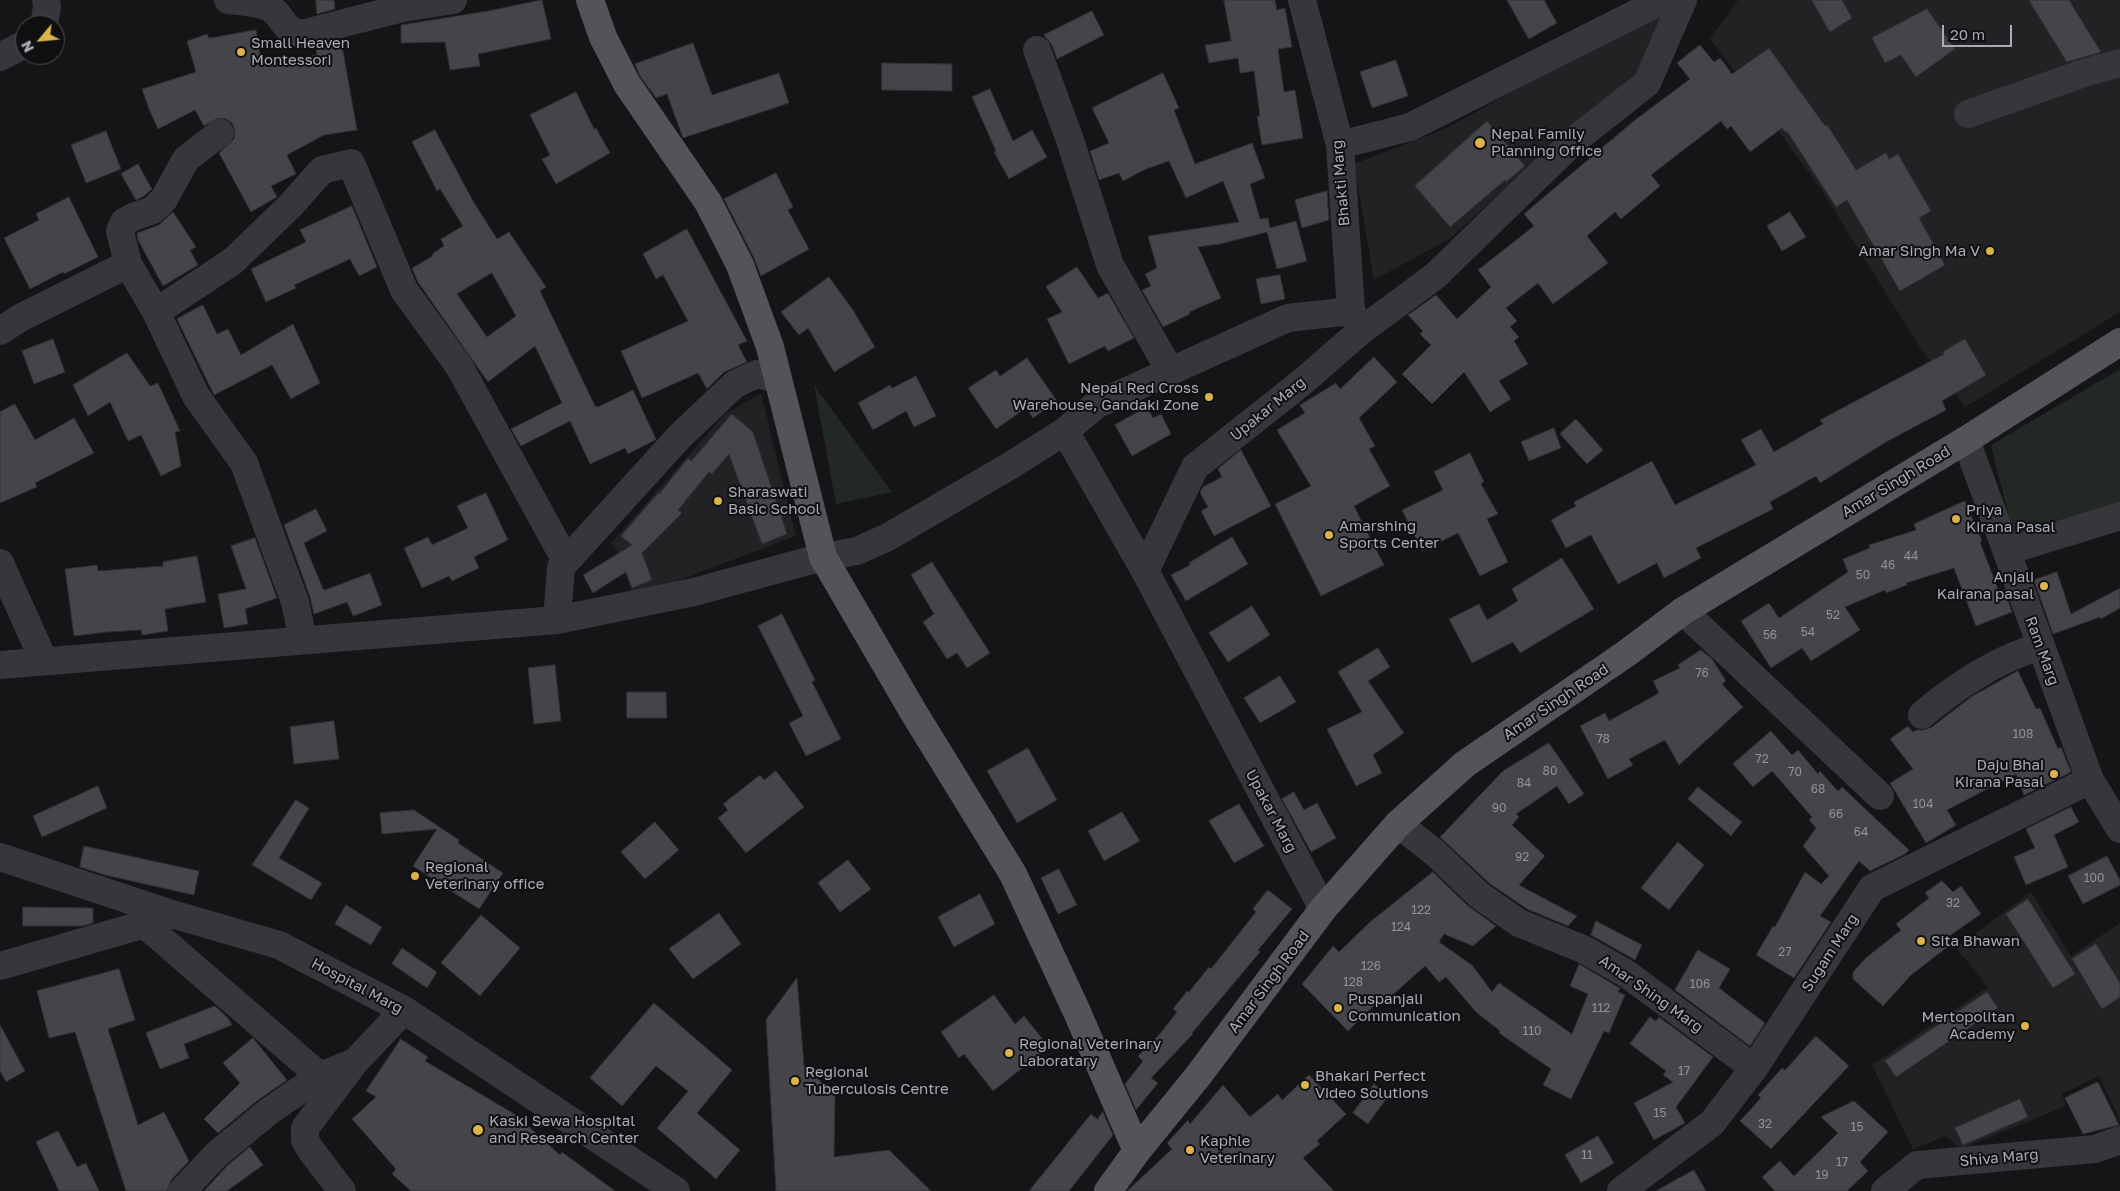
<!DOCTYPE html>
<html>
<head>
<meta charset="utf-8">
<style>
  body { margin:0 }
  #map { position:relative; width:2120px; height:1191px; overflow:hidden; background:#151517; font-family:"Golos Text",sans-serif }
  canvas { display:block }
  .north { position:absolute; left:15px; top:15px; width:50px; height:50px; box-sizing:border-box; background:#101012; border:1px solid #4d4e53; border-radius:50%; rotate:242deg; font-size:14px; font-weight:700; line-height:20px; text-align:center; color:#a9acb5 }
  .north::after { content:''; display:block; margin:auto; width:18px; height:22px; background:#dbb349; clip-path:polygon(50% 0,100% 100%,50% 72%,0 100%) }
  .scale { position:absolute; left:1942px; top:25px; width:70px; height:22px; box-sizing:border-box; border:2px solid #a9acb5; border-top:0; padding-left:6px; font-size:15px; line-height:18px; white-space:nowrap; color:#a9acb5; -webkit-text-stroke:4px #101012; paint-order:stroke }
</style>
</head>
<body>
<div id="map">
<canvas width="2120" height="1191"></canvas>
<div class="north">N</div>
<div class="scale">20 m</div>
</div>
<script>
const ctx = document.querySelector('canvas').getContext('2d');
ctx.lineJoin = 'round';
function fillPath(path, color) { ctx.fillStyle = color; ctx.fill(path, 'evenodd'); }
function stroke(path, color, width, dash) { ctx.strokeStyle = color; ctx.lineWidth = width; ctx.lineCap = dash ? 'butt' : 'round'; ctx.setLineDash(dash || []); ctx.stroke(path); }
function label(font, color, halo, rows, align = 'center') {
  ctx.font = font + ' "Golos Text",sans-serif'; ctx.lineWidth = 4; ctx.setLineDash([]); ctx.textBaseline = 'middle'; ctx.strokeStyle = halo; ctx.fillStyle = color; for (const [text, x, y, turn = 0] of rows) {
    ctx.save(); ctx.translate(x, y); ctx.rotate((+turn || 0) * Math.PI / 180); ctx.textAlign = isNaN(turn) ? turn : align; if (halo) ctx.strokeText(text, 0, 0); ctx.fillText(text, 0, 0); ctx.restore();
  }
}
const built = new Path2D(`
  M1738,0H2120V312L1965,407L1919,346L1821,189L1710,38Z
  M1662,8L1669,14L1637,73L1536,159L1496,197L1451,238L1374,280L1354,164L1447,128Z
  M761,394L796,536L634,597L616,549L611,543L726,413Z
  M2031,892L2071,956L2120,923V1124L2118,1115L2099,1076L2062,1094L2066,1106L1961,1149L1946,1136L1913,1149L1872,1065L1988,987L1956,948Z`);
const green = new Path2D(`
  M2120,369V505L2014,538L1991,445Z
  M814,385L892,492L836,504Z`);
const building = new Path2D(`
  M316,0H334L335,9L317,14Z
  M542,0L551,39L478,54L480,66L450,70L445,42L401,43V25L488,11Z
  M1224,0H1275L1277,10L1285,8L1292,47L1278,49L1284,92L1295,90L1303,138L1262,145L1257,116H1260L1254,71L1240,73L1238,58L1209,63L1205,45L1231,41Z
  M1507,0H1544L1557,23L1529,39Z
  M1812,0H1842L1852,18L1830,32Z
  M2029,0H2069L2101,52L2067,62Z
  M1927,9L1955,49L1916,77L1901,55L1885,63L1872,38Z
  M1092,11L1104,35L1057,59L1052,45L1044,35Z
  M256,30L262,65L317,55L316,46L341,40L357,130L324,135L287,155L296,174L271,186L277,197L251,212L219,153L234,139L235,131L232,123L226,119L218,118L204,126L195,110L158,129L149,109L142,89L196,72L187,41L207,34L209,38Z
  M693,43L712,95L779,73L789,103L683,138L667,94L656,98L640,76L635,64Z
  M1700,45L1714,62L1720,58L1732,74L1769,48L1825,126L1827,125L1856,170L1886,153L1889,159L1898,154L1931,211L1919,218L1945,265L1900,291L1847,200L1836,207L1787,131L1785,132L1782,128L1750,152L1731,126L1727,129L1721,121L1651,175L1660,186L1621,219L1615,212L1587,236L1608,263L1553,304L1538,283L1506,308L1517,321L1510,327L1519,337L1514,341L1528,364L1499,381L1511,399L1490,412L1464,372L1432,404L1402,374L1431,345L1420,334L1423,331L1408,315L1436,295L1457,319L1491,287L1478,270L1534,226L1524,214L1635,120L1690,79L1677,63Z
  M1396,60L1408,96L1372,108L1360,72Z
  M882,63L952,64V91L882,90Z
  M1163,73L1179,108L1174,110L1195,164L1252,143L1265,178L1250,184L1260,219L1268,218L1270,228L1296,221L1307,261L1277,269L1267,232L1220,244L1198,247L1221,298L1189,312L1190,314L1163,327L1142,290L1151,286L1145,274L1157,268L1148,236L1239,222L1223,181L1186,198L1169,161L1146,169L1123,181L1119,173L1099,180L1090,151L1109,143L1092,108Z
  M990,89L1013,141L1032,130L1047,157L1009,179L994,152L996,151L972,97Z
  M576,92L594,129L596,128L610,153L556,184L542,159L550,155L530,115Z
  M1487,121L1525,166L1506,182L1505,180L1450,227L1415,186Z
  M435,130L473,201L497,239L509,232L546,287L540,291L595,406L598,407L633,390L656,439L655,440L628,454L625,448L590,464L570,421L521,446L511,429L562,403L535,346L488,382L418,282L412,268L433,256L432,254L444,246L441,239L463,226L440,189L437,191L412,142ZM492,273L516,316L487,337L457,294Z
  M106,131L121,169L86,183L71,145Z
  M138,164L152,189L144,196L136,200L121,174Z
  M776,173L793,207L788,210L809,249L761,276L754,258L724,199Z
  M1327,191L1329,220L1302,228L1295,200Z
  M69,197L98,257L64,274L63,272L30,289L4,238L39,220L36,214Z
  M352,206L377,267L359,276L350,259L294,285L296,288L266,302L251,269L306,242L300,230Z
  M173,212L196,247L190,250L198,265L163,286L138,240L137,233L159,225Z
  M1790,212L1806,237L1782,251L1767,226Z
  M687,229L747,341L738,345L747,362L724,372L707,389L698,373L642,398L621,351L688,321L663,275L656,279L643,254Z
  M1077,267L1098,298L1108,293L1134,338L1108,351L1105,346L1069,364L1047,319L1062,312L1046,287Z
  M1280,275L1285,299L1261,304L1256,279Z
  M829,277L853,310L875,347L834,372L808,328L799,335L781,312Z
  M203,305L217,334L228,329L241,355L293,324L320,383L291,399L272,365L214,395L177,319Z
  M53,339L65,372L34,384L22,351Z
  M1965,339L1986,375L1942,401L1946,410L1886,442L1820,483L1816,476L1770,502L1773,509L1696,548L1701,558L1664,578L1657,563L1618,584L1591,535L1566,548L1551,520L1576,506L1574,502L1652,461L1675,505L1756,465L1741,440L1761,429L1774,452L1823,424L1820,420L1944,354L1943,352Z
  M127,353L150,386L158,383L180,431L175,432L181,466L161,476L141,435L128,441L110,402L88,416L73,385Z
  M1374,357L1397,382L1359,418L1375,446L1369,449L1390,486L1354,506L1384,565L1321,596L1275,504L1311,486L1277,430L1305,413L1300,405L1336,383L1340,389Z
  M1027,358L1057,401L1033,418L1026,408L996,429L968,388L996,370L1000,376Z
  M916,376L936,416L914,427L906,411L873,430L858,403L890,385L892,388Z
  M15,404L35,440L74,418L94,453L35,483L37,487L0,503V412Z
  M1147,407L1153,418L1161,414L1171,434L1132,456L1115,425Z
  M732,414L753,432L787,534L762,544L729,454L712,474L709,472L678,510L682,513L642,553L652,580L632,588L626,572L593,593L583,575L632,545L621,536L658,493L659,494L688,458L691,461Z
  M1576,419L1603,450L1587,464L1560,434Z
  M1554,428L1561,448L1529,461L1521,442Z
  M1241,450L1271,506L1214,536L1201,511L1208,507L1200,493L1203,487L1222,477L1218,469Z
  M1470,453L1484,482L1481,484L1498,514L1487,519L1508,562L1480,576L1458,533L1422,551L1402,510L1443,490L1434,472Z
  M486,493L508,540L474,557L479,568L452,581L449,576L422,588L404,548L428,537L432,545L468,528L457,506Z
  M1965,501L1982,541L1980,542L1999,592L2004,590L2012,612L1976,626L1954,568L1906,583L1907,585L1886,593L1885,590L1845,607L1860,630L1811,661L1802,648L1771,668L1741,621L1769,603L1779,618L1848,572L1843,559L1870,548L1869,545L1916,530L1914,524Z
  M316,509L327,531L304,543L323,589L325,590L370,573L382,605L353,616L347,602L314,614L310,597L284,525Z
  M1232,537L1248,564L1186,601L1171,575L1190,565L1189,563Z
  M255,538L277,598L245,609L248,624L224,628L218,594L246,589L231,546Z
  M197,556L206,602L165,609L168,631L142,635L141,630L107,632L74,636L65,569L97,565L98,571L163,566V562Z
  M1562,558L1594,609L1520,653L1513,642L1472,663L1449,619L1479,604L1487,620L1518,601L1512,589Z
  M932,562L990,653L967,668L957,653L947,659L923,622L934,614L911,575Z
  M2057,572L2071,614L2120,588V608L2101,619L2100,617L2053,634L2034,580Z
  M1252,606L1270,635L1228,662L1209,633Z
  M782,614L815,680L812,682L841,739L806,756L789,723L803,716L758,626Z
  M1378,648L1390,667L1368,681L1404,733L1373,755L1382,773L1356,786L1327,729L1362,712L1338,672Z
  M1701,650L1712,659L1726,681L1722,684L1743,707L1679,765L1665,740L1629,759L1633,765L1608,779L1580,726L1605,713L1609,721L1659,693L1653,681L1680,668L1678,665Z
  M555,665L561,721L534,724L528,668Z
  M2018,671L2036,709L2040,708L2058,749L2061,747L2071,772L2024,795L2016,774L1947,810L1956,825L1926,843L1890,783L1913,769L1890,739L1908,726L1913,732L1917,730H1924L1932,727L1971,697Z
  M1280,676L1296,702L1260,723L1244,698Z
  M627,692H666L667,718H627Z
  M334,721L339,759L294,764L290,727Z
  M1771,731L1792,755L1798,750L1818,774L1820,771L1838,791L1842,787L1909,850L1905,854L1870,871L1859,861L1820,916L1831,922L1794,978L1756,955L1773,926L1775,927L1805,872L1821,884L1829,876L1803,846L1816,828L1809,820L1812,817L1772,771L1753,787L1733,764Z
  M1549,743L1584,794L1569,804L1557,786L1516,814L1519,817L1512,825L1545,856L1519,885L1577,916L1568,926L1527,909L1489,883L1440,837L1503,771Z
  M1028,748L1057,800L1017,823L987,771Z
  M776,771L804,807L746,853L718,818L728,810L723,804L760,775L764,780Z
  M98,786L107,808L42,837L33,816Z
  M1698,787L1742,822L1731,836L1688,799Z
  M1294,792L1304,810L1317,803L1336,838L1311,852L1282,799Z
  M296,800L309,808L279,858L322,883L311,900L252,865Z
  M1239,804L1264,846L1234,863L1209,821Z
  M2071,807L2079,822L2054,835L2068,867L2026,885L2014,857L2035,848L2026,829Z
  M414,810L459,840L458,843L503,873L479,909L413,866L437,829L382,834L380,813Z
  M1122,812L1140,841L1104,861L1088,831Z
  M655,822L679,850L645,879L621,852Z
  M1678,842L1704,865L1669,910L1641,888Z
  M84,846L199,871L194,895L105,875L80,867Z
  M2107,856L2120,880V885L2083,904L2068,876Z
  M848,860L871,889L840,912L818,883Z
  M1059,869L1077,905L1058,914L1041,878Z
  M1433,872L1468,906L1496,926L1473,946L1444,934L1439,942L1472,965L1492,992L1499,983L1572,1034L1588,994L1570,986L1579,964L1618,987L1620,988L1618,992L1625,995L1609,1033L1604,1031L1571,1099L1543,1085L1551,1069L1499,1033L1500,1031L1476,1012L1446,977L1439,982L1425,966L1388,999L1385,995L1348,1031L1302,984L1333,946L1339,952L1370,922Z
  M1942,881L1953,892L1961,886L1981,914L1945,939L1950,945L1911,975L1883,1006L1853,979V972L1867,957L1901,930L1896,924L1929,898L1925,893Z
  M1268,890L1292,909L1258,950L1260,952L1192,1033L1193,1034L1151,1078L1158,1083L1136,1110L1125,1084L1143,1061L1138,1056L1159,1035L1177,1012L1173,1009L1187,991L1189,992L1209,967L1211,969L1256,912L1253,909Z
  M980,894L995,924L954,947L938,917Z
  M2028,899L2075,974L2053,988L2006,914Z
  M346,905L382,927L371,945L335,924Z
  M23,907L93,908V923L82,926H23Z
  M719,913L741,944L693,979L669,949Z
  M481,915L520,948L480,996L441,963Z
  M1596,921L1642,945L1635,960L1591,935Z
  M2096,944L2120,983V997L2102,1009L2072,959Z
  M402,948L437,972L427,988L392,964Z
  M1698,950L1730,969L1719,988L1765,1023L1750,1046L1675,990Z
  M119,969L135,1020L108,1029L138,1125L164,1112L189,1161L171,1180L167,1191H126L75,1032L49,1038L37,991Z
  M797,978L804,1066L835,1095L834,1157L889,1150L931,1191H776L766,1020Z
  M1987,992L1998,1008L1896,1077L1885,1061Z
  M994,995L1015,1024L1024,1016L1049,1047L993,1091L964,1054L959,1058L941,1032Z
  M654,1003L732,1070L697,1113L740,1150L716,1179L657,1128L688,1091L656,1066L622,1106L590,1078Z
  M215,1006L228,1018L232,1025L184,1044L189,1058L160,1069L146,1033Z
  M1650,1017L1656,1021L1659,1017L1713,1057L1676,1107L1685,1123L1654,1140L1634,1103L1673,1082L1663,1075L1666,1071L1630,1044Z
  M0,1025L25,1071L6,1082L0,1071Z
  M1816,1036L1849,1066L1771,1149L1740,1121L1761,1098L1758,1095L1782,1068L1785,1070Z
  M253,1038L287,1080L258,1100L218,1133L204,1119L240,1083L223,1063Z
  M401,1039L428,1057L425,1061L516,1115L560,1155L562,1152L615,1191H411L392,1174L396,1169L352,1119L376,1097L366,1091Z
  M1309,1075L1346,1114L1317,1141L1320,1144L1303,1158L1334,1191H1127L1172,1149L1167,1143L1188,1120L1190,1124L1223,1085L1250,1117L1278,1094L1282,1100Z
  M2098,1082L2119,1125L2083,1134L2065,1098Z
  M1374,1084L1389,1095L1368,1124L1353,1113Z
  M2020,1099L2028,1117L1963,1145L1955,1128Z
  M1854,1101L1888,1132L1860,1162L1868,1171L1847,1191H1775L1762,1177L1780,1161L1794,1176L1838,1133L1821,1117Z
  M1103,1112L1113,1135L1069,1191H1029L1091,1114L1097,1119Z
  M58,1131L77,1167L86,1163L99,1191H59L36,1142Z
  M1598,1136L1614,1163L1581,1183L1565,1155Z
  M250,1147L263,1165L227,1191H204L228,1165Z
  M1694,1170L1706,1191H1656Z`);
const minor = new Path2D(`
  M228,0C241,2 264,2 274,11C286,22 283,29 301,34L403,8L453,0
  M1302,0L1340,145L1351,311
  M44,25L47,7L46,0
  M1037,50L1069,137L1110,265L1170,371
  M0,57L25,44
  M1968,114L2087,72L2120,63
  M220,133L186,159L164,199L153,210L133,217L124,222L120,231L128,264L156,312L196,396L244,463L295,602L303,640
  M1340,145L1410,127L1663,0
  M156,312L233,261L291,205L322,170L351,163L404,290L459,366L566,561
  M0,331L20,318L128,264
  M1065,431L1145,571
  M1966,440L2090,780L2120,829
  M2007,551L2120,516
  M0,563L44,661
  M1683,611L1880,796
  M557,620L561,567L679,437L735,384L757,374L777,379
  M0,665L557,620L694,592L823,557L857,551L888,537L1013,464L1065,431L1096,405L1288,318L1351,311L1362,330
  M1922,715C1953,688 2000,657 2040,647
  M1398,824L1434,852L1479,895L1519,923L1585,950L1627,974L1754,1068
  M0,857L175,915L279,945L404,1010L676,1191
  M1323,909L1145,571L1195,467L1301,383L1362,330L1435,276L1576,139L1647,83L1683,0
  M144,924L320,1076
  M0,966L162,919
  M182,1191L217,1154L268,1112L320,1076L355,1062L404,1010
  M342,1191L310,1149L305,1140V1128L354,1063
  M1621,1191L1712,1123L1754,1068L1872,888L2090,780
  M1885,1191L1917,1165L2095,1149L2120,1140`);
const major = new Path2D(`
  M590,0L603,37L627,84L708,202L740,265L770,347L823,557L914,713L1013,874L1077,1012L1137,1151
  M1108,1191L1137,1151L1198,1076L1323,909L1398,824L1465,764L1627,653L1683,611L1966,440L2120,342`);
const markers = [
  [241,52,5,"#dbb349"],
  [1480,143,6,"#dbb349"],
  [1990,251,5,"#dbb349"],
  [1209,397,5,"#dbb349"],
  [718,501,5,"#dbb349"],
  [1956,519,5,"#dbb349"],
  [1329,535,5,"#dbb349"],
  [2044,586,5,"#dbb349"],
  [2054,774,5,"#dbb349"],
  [415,876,5,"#dbb349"],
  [1921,941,5,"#dbb349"],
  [1338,1008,5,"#dbb349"],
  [2025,1026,5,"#dbb349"],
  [1009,1053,5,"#dbb349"],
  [795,1081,5,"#dbb349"],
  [1305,1085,5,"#dbb349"],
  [478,1130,6,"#dbb349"],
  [1190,1150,5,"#dbb349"]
];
const numberNames = [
  ["44",1911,556],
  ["46",1888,565],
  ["50",1863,575],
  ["52",1833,615],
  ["54",1808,632],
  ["56",1770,635],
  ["76",1702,673],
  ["108",2023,734],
  ["78",1603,739],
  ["72",1762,759],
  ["80",1550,771],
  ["70",1795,772],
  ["84",1524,783],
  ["68",1818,789],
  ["104",1923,804],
  ["90",1499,808],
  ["66",1836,814],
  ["64",1861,832],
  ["92",1522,857],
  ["100",2094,878],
  ["32",1953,903],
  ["122",1421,910],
  ["124",1401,927],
  ["27",1785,952],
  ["126",1371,966],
  ["128",1353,982],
  ["106",1700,984],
  ["112",1601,1008],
  ["110",1532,1031],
  ["17",1684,1071],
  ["15",1660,1113],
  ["32",1765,1124],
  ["15",1857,1127],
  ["11",1587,1155],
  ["17",1842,1162],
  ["19",1822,1175]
];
const poiNames = [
  ["Small Heaven",251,43],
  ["Montessori",251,60],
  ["Nepal Family",1491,134],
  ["Planning Office",1491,151],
  ["Amar Singh Ma V",1980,251,"right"],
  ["Nepal Red Cross",1199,388,"right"],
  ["Warehouse, Gandaki Zone",1199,405,"right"],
  ["Sharaswati",728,492],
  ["Basic School",728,509],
  ["Priya",1966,510],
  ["Kirana Pasal",1966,527],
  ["Amarshing",1339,526],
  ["Sports Center",1339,543],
  ["Anjali",2034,577,"right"],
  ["Kairana pasal",2034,594,"right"],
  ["Daju Bhai",2044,765,"right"],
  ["Kirana Pasal",2044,782,"right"],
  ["Regional",425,867],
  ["Veterinary office",425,884],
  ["Sita Bhawan",1931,941],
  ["Puspanjali",1348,999],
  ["Communication",1348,1016],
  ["Mertopolitan",2015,1017,"right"],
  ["Academy",2015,1034,"right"],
  ["Regional Veterinary",1019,1044],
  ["Laboratary",1019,1061],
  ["Regional",805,1072],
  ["Tuberculosis Centre",805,1089],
  ["Bhakari Perfect",1315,1076],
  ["Video Solutions",1315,1093],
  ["Kaski Sewa Hospital",489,1121],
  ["and Research Center",489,1138],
  ["Kaphle",1200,1141],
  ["Veterinary",1200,1158]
];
const streetNames = [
  ["Bhakti Marg",1341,183,-95],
  ["Upakar Marg",1268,409,-39],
  ["Amar Singh Road",1896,482,-31],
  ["Ram Marg",2042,651,70],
  ["Amar Singh Road",1556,702,-34],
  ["Upakar Marg",1271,811,62],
  ["Sugam Marg",1830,953,-57],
  ["Amar Singh Road",1269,982,-53],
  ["Hospital Marg",357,986,28],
  ["Amar Shing Marg",1651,994,35],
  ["Shiva Marg",1999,1158,-5]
];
fillPath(built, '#222124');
fillPath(green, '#222823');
fillPath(building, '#454549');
stroke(building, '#302f32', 1);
stroke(minor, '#37373b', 28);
stroke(major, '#53545a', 28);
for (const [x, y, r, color] of markers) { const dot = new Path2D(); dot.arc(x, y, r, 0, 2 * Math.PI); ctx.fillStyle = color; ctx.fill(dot); stroke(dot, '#101012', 2); }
label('12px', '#90929a', null, numberNames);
label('15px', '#a9acb5', '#101012', poiNames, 'left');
label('15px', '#a9acb5', '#101012', streetNames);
</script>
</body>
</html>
